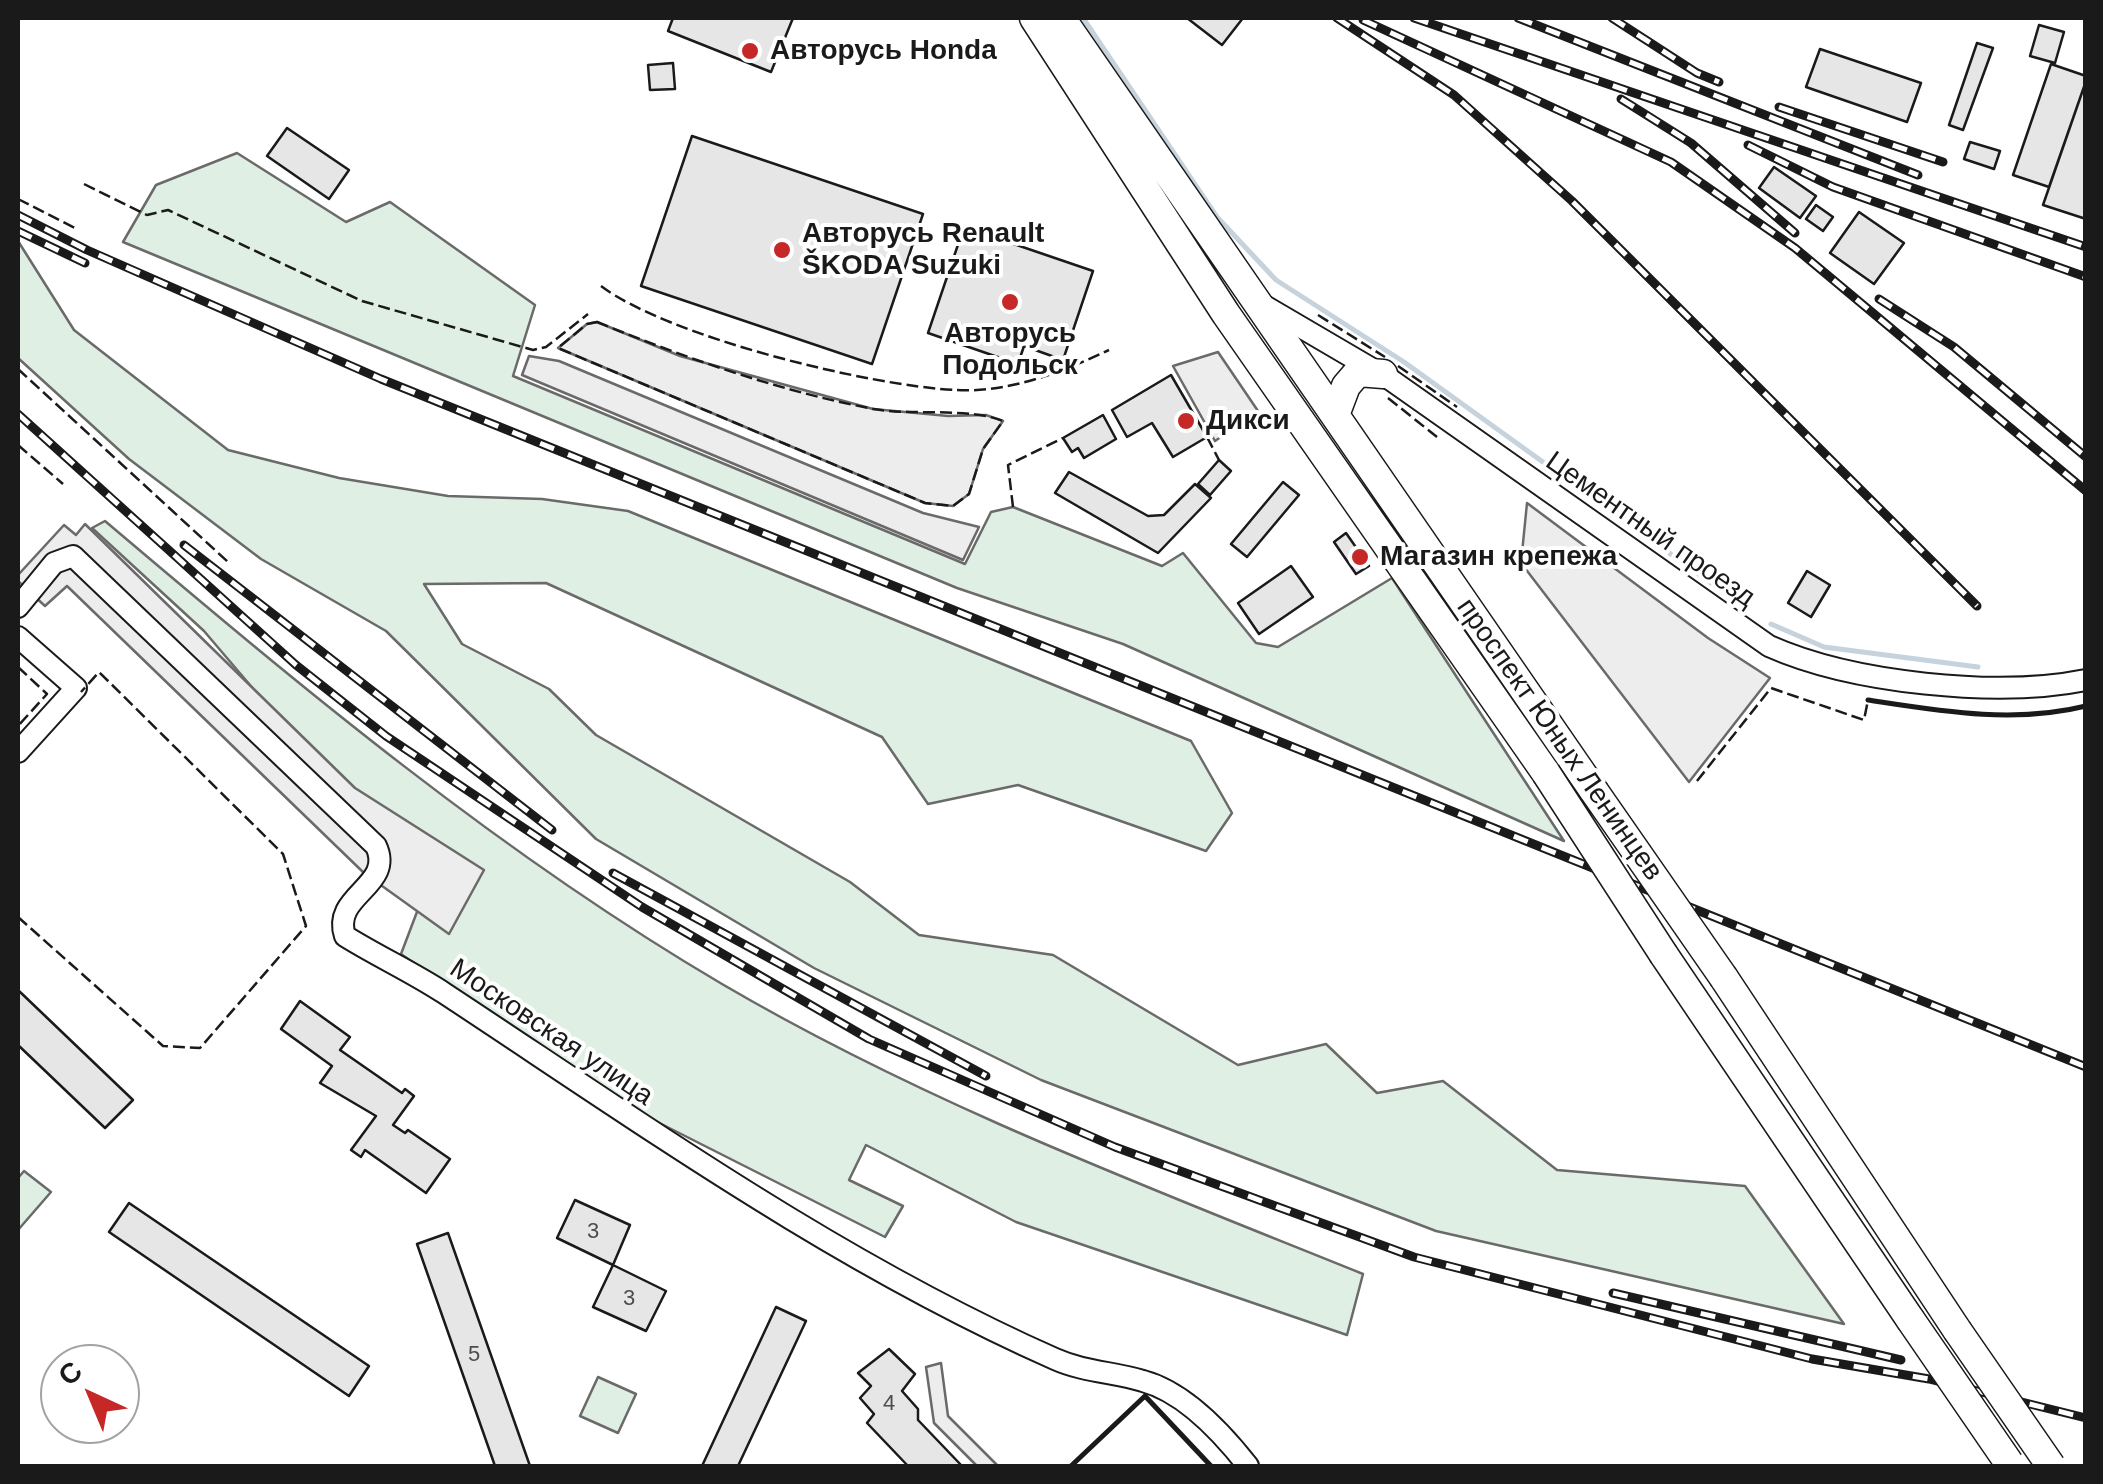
<!DOCTYPE html>
<html>
<head>
<meta charset="utf-8">
<style>
  body { margin:0 }
  #map { position:relative; width:2103px; height:1484px; overflow:hidden; background:#fff; font-family:Helvetica,sans-serif }
  canvas { display:block }
  .frame { position:absolute; inset:0; border:20px solid #1a1a1a; pointer-events:none }
  .north { position:absolute; left:40px; top:1344px; width:100px; height:100px; box-sizing:border-box; background:#fff; border:2px solid #a3a3a3; border-radius:50%; rotate:316deg; font-size:28px; font-weight:700; line-height:40px; text-align:center; color:#1a1a1a }
  .north::after { content:''; display:block; margin:auto; width:35px; height:45px; background:#c62828; clip-path:polygon(50% 0,100% 100%,50% 72%,0 100%) }
</style>
</head>
<body>
<div id="map">
<canvas width="2103" height="1484"></canvas>
<div class="frame"></div>
<div class="north">С</div>
</div>
<script>
const ctx = document.querySelector('canvas').getContext('2d');
ctx.lineJoin = 'round';
function fillPath(path, color) { ctx.fillStyle = color; ctx.fill(path, 'evenodd'); }
function stroke(path, color, width, dash) { ctx.strokeStyle = color; ctx.lineWidth = width; ctx.lineCap = dash ? 'butt' : 'round'; ctx.setLineDash(dash || []); ctx.stroke(path); }
function label(font, color, halo, rows, align = 'center') {
  ctx.font = font + ' Helvetica,sans-serif'; ctx.lineWidth = 8; ctx.setLineDash([]); ctx.textBaseline = 'middle'; ctx.strokeStyle = halo; ctx.fillStyle = color; for (const [text, x, y, turn = 0] of rows) {
    ctx.save(); ctx.translate(x, y); ctx.rotate((+turn || 0) * Math.PI / 180); ctx.textAlign = isNaN(turn) ? turn : align; if (halo) ctx.strokeText(text, 0, 0); ctx.fillText(text, 0, 0); ctx.restore();
  }
}
const green = new Path2D(`
  M237,153L346,222L390,202L535,305L513,376L965,564L991,512L1013,507L1162,566L1183,553L1256,643L1278,647L1392,578L1564,841L1123,644L957,588L123,242L156,185Z
  M18,241L74,330L228,450L339,478L448,496L542,499L628,511L1191,741L1232,813L1206,851L1018,785L928,804L882,737L546,583L424,584L462,644L549,689L596,735L850,882L919,935L1053,955L1238,1065L1326,1044L1377,1093L1443,1081L1557,1170L1745,1186L1844,1324L1436,1231L1041,1080L814,968L596,839L386,631L261,559L129,459L18,358Z
  M105,521C301,687 499,853 722,984C925,1103 1145,1186 1363,1274L1347,1335L1016,1222L866,1145L849,1180L903,1206L885,1237L602,1094L401,954L439,854L370,826L204,631L92,528Z
  M24,1171L51,1192L18,1230V1178Z
  M598,1377L636,1394L618,1433L580,1416Z`);
const parking = new Path2D(`
  M597,322L680,356L873,409L948,416L986,415L1003,421L983,449L969,494L953,506L925,503L558,348L587,324Z
  M1218,352L1258,411L1215,441L1173,366Z
  M529,356L559,361L923,513L979,527L963,560L522,375Z
  M1527,503L1708,638L1770,678L1689,782L1521,563Z
  M85,524L355,788L484,870L449,934L364,873L67,586L45,606L18,581V575L64,525L76,535Z
  M941,1363L948,1416L998,1466H977L934,1423L926,1367Z`);
const stream = new Path2D(`
  M1083,18L1217,217L1276,280L1404,362L1711,583
  M1771,624L1824,647L1978,667`);
const building = new Path2D(`
  M673,18H793L771,72L668,31Z
  M1187,18H1243L1222,45Z
  M2039,25L2064,32L2055,63L2030,56Z
  M1977,43L1993,48L1963,130L1949,125Z
  M1820,49L1921,83L1907,122L1806,87Z
  M673,63L675,89L650,90L648,65Z
  M2051,64L2086,76V81L2049,187L2013,175Z
  M2086,81V219L2043,205Z
  M287,128L349,170L329,199L267,156Z
  M692,136L923,214L872,364L641,286Z
  M1970,142L2000,151L1994,169L1964,159Z
  M1774,167L1816,196L1800,218L1759,188Z
  M1816,205L1833,217L1823,231L1806,219Z
  M1859,212L1904,243L1874,284L1830,253Z
  M964,227L1093,271L1063,360L1024,346L1018,364L928,333Z
  M1171,375L1207,437L1173,457L1152,423L1127,437L1112,410Z
  M1103,415L1116,439L1084,458L1078,448L1072,452L1063,438Z
  M1219,460L1231,471L1210,495L1198,484Z
  M1069,472L1148,516L1164,515L1195,484L1211,498L1158,553L1055,493Z
  M1283,482L1299,495L1247,557L1231,544Z
  M1346,533L1369,566L1356,574L1334,542Z
  M1291,566L1313,597L1259,634L1238,603Z
  M1807,571L1830,585L1811,617L1788,603Z
  M18,990L133,1100L105,1128L18,1045Z
  M300,1001L350,1037L340,1050L402,1093L405,1089L414,1096L393,1125L405,1133L408,1130L450,1159L426,1193L365,1150L361,1157L351,1150L376,1116L320,1083L332,1066L281,1029Z
  M575,1200L630,1225L613,1265L557,1238Z
  M129,1203L369,1366L349,1396L109,1232Z
  M448,1233L530,1466H495L417,1244Z
  M613,1265L666,1291L646,1331L593,1307Z
  M776,1307L806,1321L738,1466H702Z
  M889,1349L915,1374L902,1391L918,1409V1420L962,1466H908L867,1423L874,1414L860,1398L871,1386L858,1373Z`);
const minor = new Path2D(`
  M1263,305L1391,380L1769,646C1852,683 1997,698 2086,680
  M18,607L54,563L73,556L376,846C395,886 331,895 345,936C377,956 412,972 444,993C643,1124 836,1262 1055,1359C1084,1372 1114,1372 1143,1381C1184,1392 1223,1434 1248,1466
  M18,637L76,688L18,752`);
const major = new Path2D(`
  M1034,18L1226,314L1546,773
  M1061,18L1594,791
  M1335,415L1346,386L1358,372L1383,374
  M1664,955L1910,1319
  M1724,978L1957,1330`);
const rail = new Path2D(`
  M1337,18L1454,95L1572,201L1977,606
  M1414,18L2086,247
  M1518,18L1918,175
  M1612,18L1697,73L1719,82
  M1363,20L1671,162L1795,248L2086,491
  M1621,99L1691,143L1795,233
  M1779,107L1943,162
  M1748,145L1833,187L2086,277
  M18,215L87,250L381,379L2086,1067
  M18,231L85,263
  M1879,299L1954,347L2086,457
  M18,414L296,665L386,736L642,907L869,1039L1115,1147L1414,1257L1812,1359L1929,1379L2086,1418
  M184,545L552,830
  M613,873L986,1076
  M1613,1293L1901,1360`);
const majorBridge = new Path2D(`
  M1546,773L1664,955
  M1594,791L1724,978
  M1910,1319L2009,1463
  M1957,1330L2051,1466`);
const fence = new Path2D(`
  M84,184L147,215L168,210L362,301L533,350L546,347L588,314
  M18,199L75,228
  M601,286C669,337 869,386 956,390C1009,393 1062,372 1109,350
  M1318,315L1385,357
  M597,322C683,357 782,392 874,409C914,416 968,407 1003,421L983,449L969,494L953,506L925,503L558,348L587,324Z
  M1398,366L1457,407
  M18,369L228,562
  M1388,398L1437,437
  M1207,437L1219,460
  M18,445L63,484
  M1013,507L1008,465L1063,438
  M18,667L47,694L18,726
  M1697,781L1771,688L1864,720L1868,700
  M18,917L163,1046L200,1048L306,926L283,854L99,672L81,692`);
const wall = new Path2D(`
  M1868,700C1940,711 2014,724 2086,706
  M1071,1466L1145,1396L1211,1466`);
const markers = [
  [750,51,10,"#c62828"],
  [782,250,10,"#c62828"],
  [1010,302,10,"#c62828"],
  [1186,421,10,"#c62828"],
  [1360,557,10,"#c62828"]
];
const numberNames = [
  ["3",593,1232],
  ["3",629,1299],
  ["5",474,1355],
  ["4",889,1404]
];
const poiNames = [
  ["Авторусь Honda",770,51],
  ["Авторусь Renault",802,234],
  ["ŠKODA Suzuki",802,266],
  ["Авторусь",1010,334,"center"],
  ["Подольск",1010,366,"center"],
  ["Дикси",1206,421],
  ["Магазин крепежа",1380,557]
];
const streetNames = [
  ["Цементный проезд",1650,530,35],
  ["проспект Юных Ленинцев",1559,740,55],
  ["Московская улица",551,1033,34]
];
fillPath(green, '#e0efe3');
stroke(green, '#6a6a6a', 2.5);
fillPath(parking, '#ededed');
stroke(parking, '#6a6a6a', 2.5);
stroke(stream, '#c6d2dc', 5);
fillPath(building, '#e6e6e6');
stroke(building, '#1a1a1a', 2.5);
stroke(minor, '#1a1a1a', 24);
stroke(major, '#1a1a1a', 31);
stroke(minor, '#fff', 20);
stroke(major, '#fff', 28);
stroke(rail, '#1a1a1a', 9);
stroke(rail, '#fff', 5, [15]);
stroke(majorBridge, '#1a1a1a', 31, []);
stroke(majorBridge, '#fff', 28);
stroke(fence, '#1a1a1a', 2.5, [12, 5]);
stroke(wall, '#1a1a1a', 5);
for (const [x, y, r, color] of markers) { const dot = new Path2D(); dot.arc(x, y, r, 0, 2 * Math.PI); ctx.fillStyle = color; ctx.fill(dot); stroke(dot, '#fff', 4); }
label('22px', '#4d4d4d', null, numberNames);
label('bold 28px', '#1a1a1a', '#fff', poiNames, 'left');
label('28px', '#1a1a1a', '#fff', streetNames);
</script>
</body>
</html>
